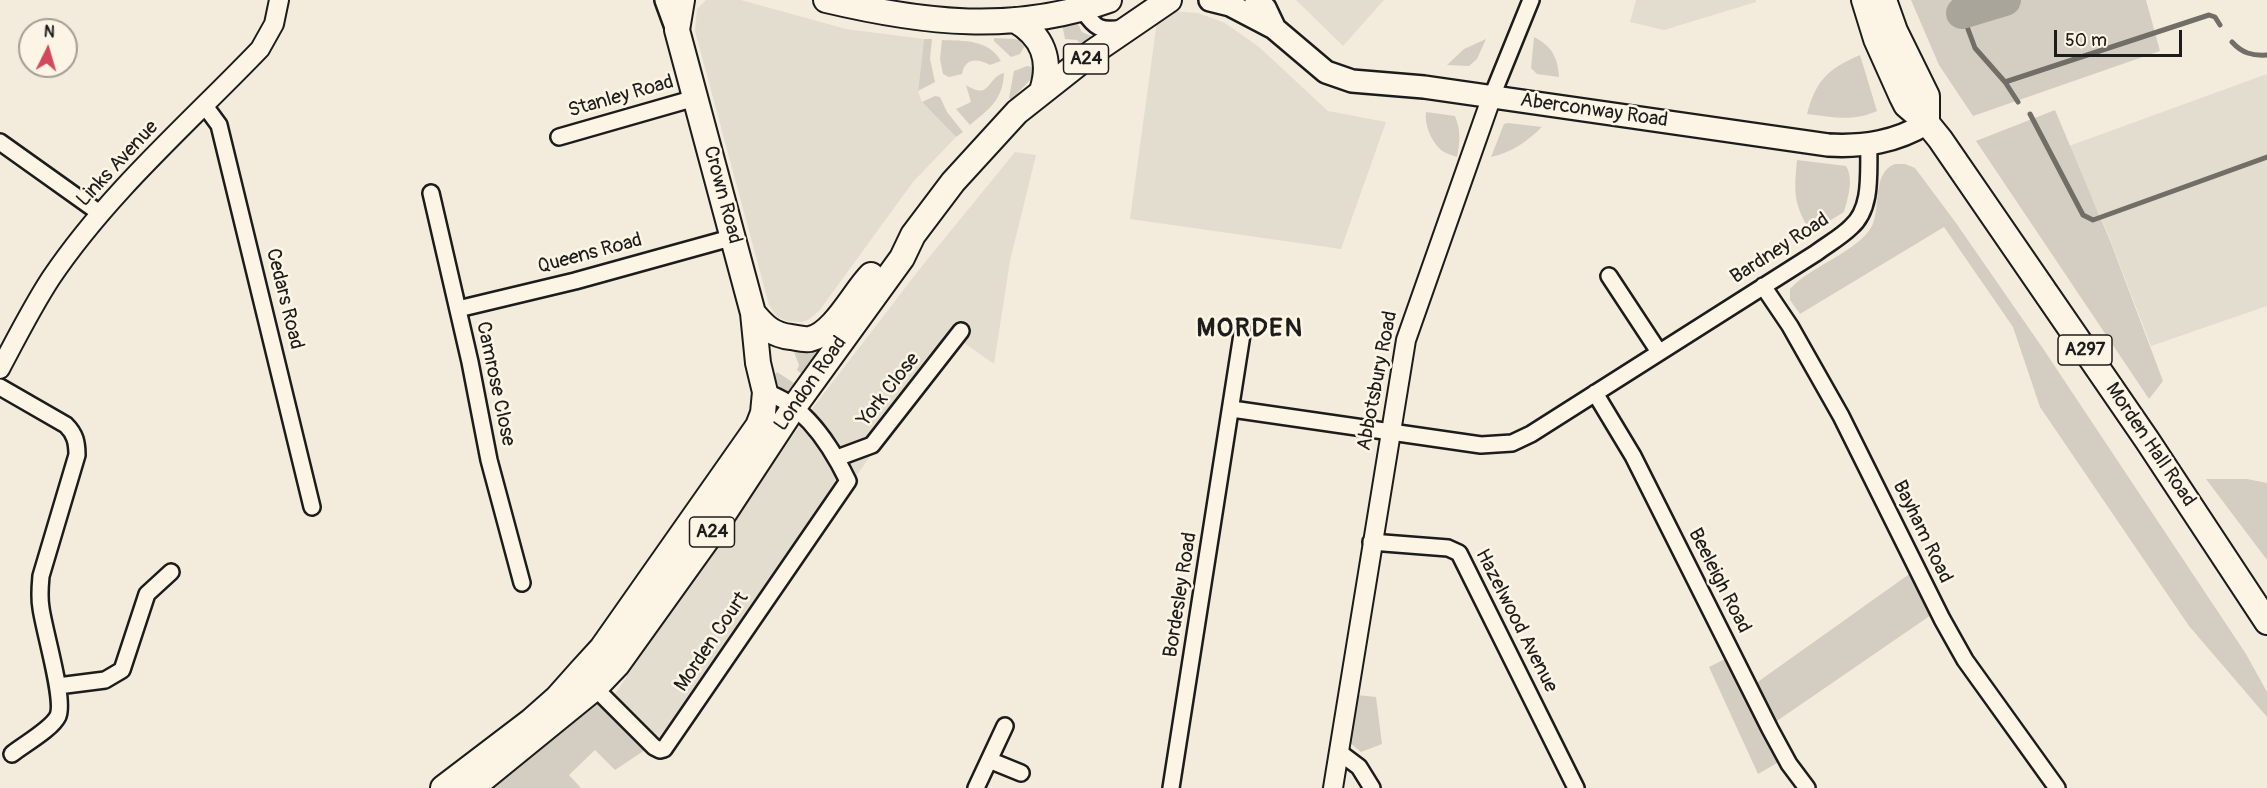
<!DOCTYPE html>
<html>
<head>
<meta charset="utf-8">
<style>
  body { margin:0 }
  #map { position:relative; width:2267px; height:788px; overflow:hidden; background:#f3ecdd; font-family:Pangolin,sans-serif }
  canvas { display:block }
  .north { position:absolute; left:18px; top:18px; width:60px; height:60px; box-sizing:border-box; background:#fcf5e5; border:2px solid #a29e95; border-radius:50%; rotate:5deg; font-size:16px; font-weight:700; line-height:24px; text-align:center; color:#1c1c1c }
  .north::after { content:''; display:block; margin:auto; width:21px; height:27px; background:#d1495b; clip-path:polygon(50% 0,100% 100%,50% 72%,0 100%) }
  .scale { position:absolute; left:2054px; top:30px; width:128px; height:27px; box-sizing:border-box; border:3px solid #1c1c1c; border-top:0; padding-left:8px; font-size:18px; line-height:21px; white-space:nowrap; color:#1c1c1c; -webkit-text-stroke:4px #fcf5e5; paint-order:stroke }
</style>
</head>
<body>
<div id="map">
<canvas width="2267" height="788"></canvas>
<div class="north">N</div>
<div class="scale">50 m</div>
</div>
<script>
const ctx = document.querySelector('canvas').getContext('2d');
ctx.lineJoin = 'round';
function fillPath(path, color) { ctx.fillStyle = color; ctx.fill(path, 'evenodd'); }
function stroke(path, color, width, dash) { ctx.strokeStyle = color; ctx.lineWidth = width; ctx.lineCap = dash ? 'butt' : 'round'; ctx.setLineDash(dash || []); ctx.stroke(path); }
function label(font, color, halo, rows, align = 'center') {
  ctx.font = font + ' Pangolin,sans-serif'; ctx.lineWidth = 5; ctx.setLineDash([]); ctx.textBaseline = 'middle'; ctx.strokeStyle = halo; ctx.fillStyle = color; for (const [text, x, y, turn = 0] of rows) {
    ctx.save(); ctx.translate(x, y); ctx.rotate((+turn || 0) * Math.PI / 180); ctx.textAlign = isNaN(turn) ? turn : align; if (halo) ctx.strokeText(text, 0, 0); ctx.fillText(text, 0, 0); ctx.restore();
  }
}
const built = new Path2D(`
  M706,0H741L846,29L924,39L918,91L922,102L956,137L913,182L819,311L808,320L801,322L787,321L777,317L769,305L695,31L697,9Z
  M1296,0H1384L1343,46Z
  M1636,0H1756V2L1664,30L1630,22Z
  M1172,11L1198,13L1225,23L1259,47L1328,111L1386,122L1341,249L1130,219L1157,21Z
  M2267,74V306L2151,346L2108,234L2069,146Z
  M1015,152L1036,155L1010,261L994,364L953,335L853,481L660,746L612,698L805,418L922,266Z`);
const green = new Path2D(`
  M1911,0H2146L2160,51L1973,116L1939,65Z
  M1077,22L1082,32L1091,36L1093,40L1083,47L1077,40L1065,39L1062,24Z
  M1534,37C1552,46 1558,58 1559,77L1537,74L1531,68Z
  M994,38L1014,39L1027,42L1020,54L1011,57L994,41Z
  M924,39H932L930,59L935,82L918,91Z
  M1486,39L1477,59L1469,66L1447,65L1464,49Z
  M942,40C964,41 988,39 1001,61L990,65C977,58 965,58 962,74L949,77L943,74L940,59Z
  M1860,55L1877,111C1852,122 1833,117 1807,114C1816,80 1828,69 1860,55Z
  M1027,66L1036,68L1031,79L1011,100L1009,98L1014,71Z
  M1004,73C1003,100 989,109 970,125L956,109L971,102L966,85C991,101 986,78 1004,73Z
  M935,96L940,97L947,112L963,132L956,137L922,102Z
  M2055,110L2111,243L2163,381L2149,399L1976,141Z
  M1426,112L1455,116C1461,131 1460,142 1457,157C1452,155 1443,153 1439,148C1431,140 1424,124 1426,112Z
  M1508,123L1542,127C1526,142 1513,152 1491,157L1504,124Z
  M1797,160L1846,166C1854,179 1848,198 1844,212L1811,232C1793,204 1794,192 1797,160Z
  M1895,164H1905L1915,168L1956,223L2044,350L2246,654L2267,692V717L2189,626L2040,407L2013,327L1944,227L1800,314L1790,300V289C1809,267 1859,251 1872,226C1881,207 1872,172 1895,164Z
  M819,346L821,348L803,375L797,370L799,365L794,352Z
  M777,372L794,383L786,393L779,387L774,376Z
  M2206,479H2247L2267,483V560Z
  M1915,570L1934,613L1771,725L1752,686Z
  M1731,656L1784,759L1758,774L1709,667Z
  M1357,695L1376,697L1382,744L1361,752L1349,742Z
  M593,700L645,750L615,770L595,750L569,775L581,788H486Z`);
const stream = new Path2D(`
  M1962,13L1975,48L2005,82L2209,15L2215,17L2220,25
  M2232,42C2242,53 2252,56 2267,55
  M2005,82L2018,102
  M2030,114L2083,215L2093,220L2267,157`);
const river = new Path2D(`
  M1962,13L2005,0`);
const minor = new Path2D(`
  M1084,2L1082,9C1095,28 1100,32 1123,28
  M1492,96L1531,0
  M205,106L219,125L312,507
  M559,137L695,98
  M0,142L101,214
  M431,193L470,362L489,460L522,583
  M1609,276L1659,352
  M1763,286L1790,326L1841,416L1942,619L1965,660L2057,788
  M458,309L575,281L734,237
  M0,387L66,425C75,434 77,442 77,455L41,576C40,587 39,597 41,608C44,631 65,699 58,716C52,729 23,745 12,754
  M1595,393L1633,456L1770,729L1789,764L1807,788
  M1232,409L1481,445L1512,443L1531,434L1816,253C1828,244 1841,237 1851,227C1873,208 1868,171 1869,145
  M837,458L872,445L961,331
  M1371,542L1448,548L1459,553L1576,788
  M58,686L105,680L122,670L147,594L171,572
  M595,688L654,747L660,750L664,749L848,481C831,446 805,404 765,392
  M1339,752L1359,767L1372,788
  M989,760L1021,773
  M976,788L1005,726
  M1171,788L1243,328`);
const tertiary = new Path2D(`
  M0,369C16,339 32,307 51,278C109,192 189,123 260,49L274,24L279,0
  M1333,788L1406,340L1492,96`);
const secondary = new Path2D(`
  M666,0L677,30
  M1210,0L1230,5L1274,28L1326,72L1352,81L1424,87L1828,145C1864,147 1896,142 1927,123
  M1256,0L1265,8L1274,27`);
const trunk = new Path2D(`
  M826,0C923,23 1014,34 1109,0
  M1864,0L1876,39L1902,97L1906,105L1927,123L1940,139L2147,440L2267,622
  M1884,0L1895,31L1927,96V123
  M1015,20C1043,36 1052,60 1042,91
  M753,313C764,326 772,335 791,337C797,338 803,340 810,339C834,334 854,292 871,275
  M443,788L531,721L557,698L581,671L602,648L758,426L763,413L765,392L758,363L753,313L677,30L682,0
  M472,788L595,688L617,665L708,538L794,407L902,258L913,235L953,182L1017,112L1093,52L1169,0`);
const shields = [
  [1086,59,45],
  [2085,350,54],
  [712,532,45]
];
const shieldNames = [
  ["A24",1086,59],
  ["A297",2085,350],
  ["A24",712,532]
];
const streetNames = [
  ["Stanley Road",621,97,-16],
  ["Aberconway Road",1594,111,8],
  ["Links Avenue",118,164,-47],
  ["Crown Road",722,195,75],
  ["Bardney Road",1780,249,-33],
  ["Queens Road",590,254,-15],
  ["Cedars Road",284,299,76],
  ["Abbotsbury Road",1378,381,-79],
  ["Camrose Close",495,384,78],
  ["London Road",811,384,-55],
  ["York Close",889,390,-52],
  ["Morden Hall Road",2150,445,56],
  ["Bayham Road",1922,532,64],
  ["Beeleigh Road",1719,581,63],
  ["Bordesley Road",1181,595,-81],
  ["Hazelwood Avenue",1516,621,63],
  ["Morden Court",712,642,-56]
];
const districtNames = [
  ["MORDEN",1250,329]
];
fillPath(built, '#e3ddcf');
fillPath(green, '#d3cec1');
stroke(stream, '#716e68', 5);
stroke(river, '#aaa59b', 32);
stroke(minor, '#1c1c1c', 20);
stroke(tertiary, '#1c1c1c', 22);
stroke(secondary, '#1c1c1c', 26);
stroke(trunk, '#1c1c1c', 28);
stroke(minor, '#fcf5e5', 15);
stroke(tertiary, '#fcf5e5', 18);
stroke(secondary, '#fcf5e5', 21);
stroke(trunk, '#fcf5e5', 24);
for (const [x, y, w] of shields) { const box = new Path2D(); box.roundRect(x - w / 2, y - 15, w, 30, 4.5); ctx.fillStyle = '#fcf5e5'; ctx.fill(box); stroke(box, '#1c1c1c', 1.5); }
label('bold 18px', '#1c1c1c', null, shieldNames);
label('20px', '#1c1c1c', '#fcf5e5', streetNames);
ctx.letterSpacing = '1.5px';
label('bold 26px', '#1c1c1c', '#fcf5e5', districtNames);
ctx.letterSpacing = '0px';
</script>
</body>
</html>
